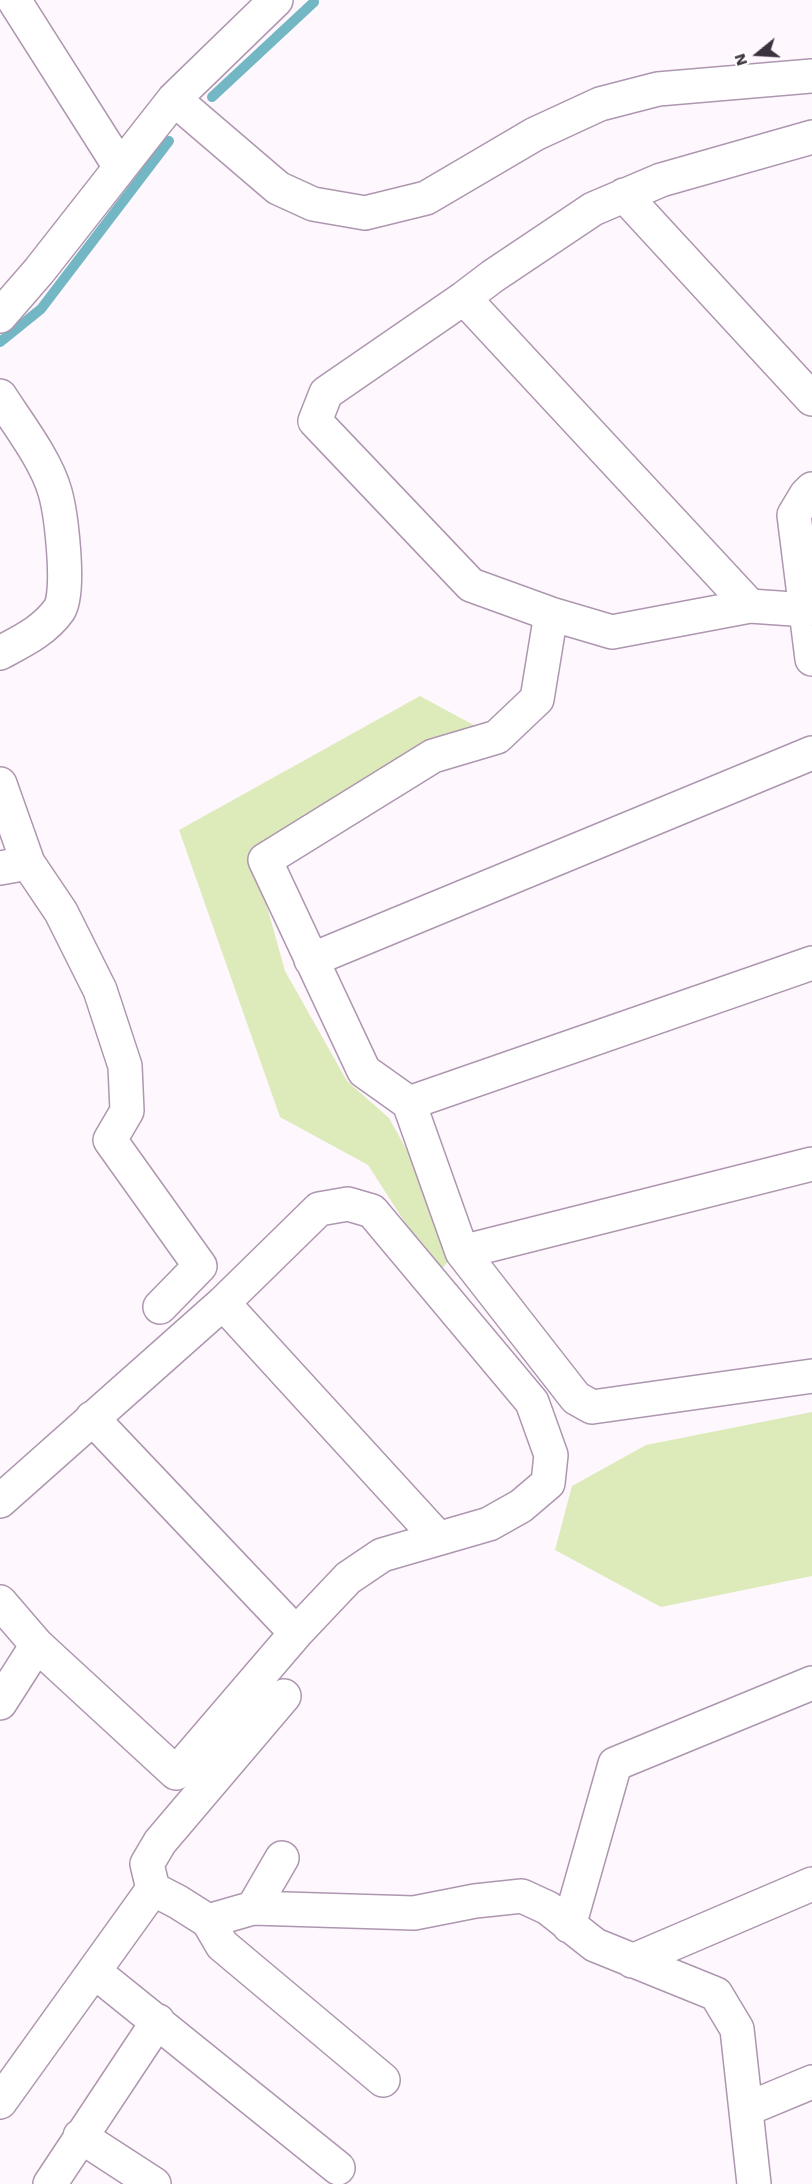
<!DOCTYPE html>
<html>
<head>
<meta charset="utf-8">
<style>
  body { margin:0 }
  #map { position:relative; width:812px; height:2184px; overflow:hidden; background:#fef8fe; font-family:"Work Sans",sans-serif }
  canvas { display:block }
  .north { position:absolute; left:728px; top:24px; width:60px; height:60px; -webkit-text-stroke:4px #fff; paint-order:stroke; rotate:252deg; font-size:16px; font-weight:700; line-height:24px; text-align:center; color:#3c323d }
  .north::after { content:''; display:block; margin:auto; width:21px; height:27px; background:#3c323d; clip-path:polygon(50% 0,100% 100%,50% 72%,0 100%) }
</style>
</head>
<body>
<div id="map">
<canvas width="812" height="2184"></canvas>
<div class="north">N</div>
</div>
<script>
const ctx = document.querySelector('canvas').getContext('2d');
ctx.lineJoin = 'round';
function fillPath(path, color) { ctx.fillStyle = color; ctx.fill(path, 'evenodd'); }
function stroke(path, color, width, dash) { ctx.strokeStyle = color; ctx.lineWidth = width; ctx.lineCap = dash ? 'butt' : 'round'; ctx.setLineDash(dash || []); ctx.stroke(path); }
const green = new Path2D(`
  M420,696L492,735L251,849L285,971L347,1081L389,1118L460,1246L438,1274L368,1165L280,1117L179,830Z
  M812,1412V1576L661,1607L555,1550L572,1486L646,1445Z`);
const stream = new Path2D(`
  M212,97L314,2
  M0,342L41,309L169,141`);
const street = new Path2D(`
  M14,0L120,167
  M174,99L278,188L313,204L365,213L426,198L535,134L600,104L658,89L812,76
  M624,195L812,399
  M464,298L750,606
  M0,316L39,271L174,99L276,0
  M0,396C18,424 46,460 55,492C61,513 71,593 59,610C44,631 22,641 0,653
  M812,489L806,495L794,515L812,659
  M807,610L750,606L612,632L551,614L471,585L315,421L326,393L464,298L493,276L593,209L661,180L812,137
  M551,614L537,699L497,737L433,756L265,860L364,1071L409,1103L462,1252L576,1398L592,1407L812,1376
  M0,784L28,863L61,912L100,990L125,1066L127,1111L110,1140L200,1266L160,1307
  M0,868L28,863
  M311,960L812,753
  M409,1103L812,963
  M462,1252L812,1164
  M223,1303L438,1538
  M92,1418L296,1633
  M0,1501L223,1303L319,1209L348,1204L372,1211L532,1402L551,1455L548,1483L521,1506L489,1524L382,1555L348,1578L296,1633L176,1773L37,1645L0,1602
  M0,1703L37,1645
  M153,1889L147,1864L160,1842L284,1696
  M253,1908L282,1858
  M208,1921L222,1945L383,2080
  M569,1926L615,1764L812,1683
  M632,1961L812,1884
  M95,1972L338,2168
  M0,2102L153,1889L178,1902L208,1921L253,1908L414,1913L475,1901L522,1896L548,1908L595,1945L716,1994L737,2029L754,2184
  M747,2109L812,2082
  M80,2136L154,2184
  M50,2184L158,2021`);
fillPath(green, '#dcebb9');
stroke(stream, '#74b7c4', 10);
stroke(street, '#ae96b0', 36);
stroke(street, '#fff', 33);
</script>
</body>
</html>
